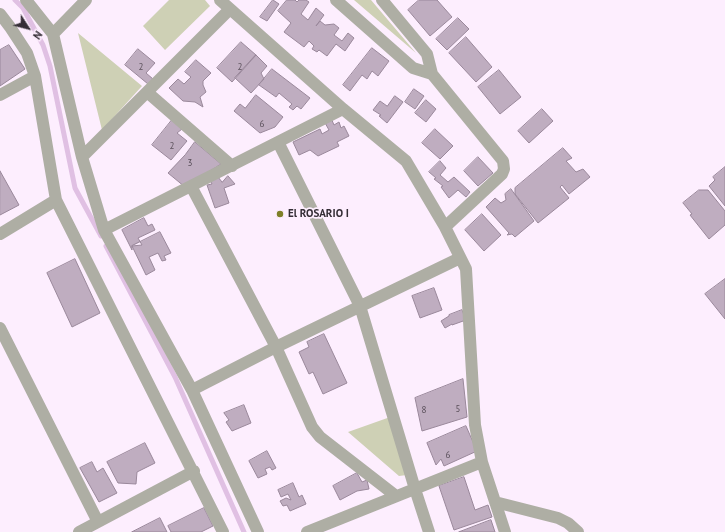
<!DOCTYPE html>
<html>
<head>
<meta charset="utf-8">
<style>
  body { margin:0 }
  #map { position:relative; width:725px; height:532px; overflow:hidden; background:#fdeefe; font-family:"PT Sans",sans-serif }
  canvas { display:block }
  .north { position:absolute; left:8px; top:8px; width:40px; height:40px; -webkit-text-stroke:3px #fdeefe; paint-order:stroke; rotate:126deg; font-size:11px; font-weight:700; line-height:16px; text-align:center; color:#352e36 }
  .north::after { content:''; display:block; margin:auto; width:14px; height:18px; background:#352e36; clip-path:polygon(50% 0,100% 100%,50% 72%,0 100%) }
</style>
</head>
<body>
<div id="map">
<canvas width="725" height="532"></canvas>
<div class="north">N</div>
</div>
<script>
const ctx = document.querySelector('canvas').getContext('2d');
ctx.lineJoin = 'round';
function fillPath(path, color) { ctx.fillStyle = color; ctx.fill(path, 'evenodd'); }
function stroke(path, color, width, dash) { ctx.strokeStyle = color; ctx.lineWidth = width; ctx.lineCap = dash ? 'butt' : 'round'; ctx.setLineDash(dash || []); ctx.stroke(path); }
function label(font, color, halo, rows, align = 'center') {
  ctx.font = font + ' "PT Sans",sans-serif'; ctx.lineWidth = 3.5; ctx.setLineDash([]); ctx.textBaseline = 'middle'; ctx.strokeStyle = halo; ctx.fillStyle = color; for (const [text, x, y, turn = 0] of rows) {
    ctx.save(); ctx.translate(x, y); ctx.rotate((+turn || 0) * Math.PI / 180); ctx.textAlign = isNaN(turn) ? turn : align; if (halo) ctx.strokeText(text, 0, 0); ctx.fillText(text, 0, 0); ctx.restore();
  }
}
const green = new Path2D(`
  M169,0H205L210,6L165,50L143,26Z
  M354,0H371L416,53Z
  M78,33L142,86L102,130Z
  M393,416L407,475L399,476L348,432Z`);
const stream = new Path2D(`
  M15,0L23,8L43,45L50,66L75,188L101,236
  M106,246L175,377L244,532`);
const building = new Path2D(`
  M273,0L279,4L267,21L260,17Z
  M287,0H295L297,2L299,0H306L309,2L301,14L308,20L316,8L324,15L316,26L320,21L325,25L334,24L339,28L334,35L342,41L348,33L354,38L345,51L336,44L327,56L319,50L317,52L312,49L314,46L309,41L304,47L284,32L291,23L278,11Z
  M419,0H437L452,17L430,36L408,10Z
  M458,18L469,29L447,50L436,39Z
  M466,37L492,67L476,82L449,53Z
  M241,42L256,55L232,82L217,68Z
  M9,45L25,69L0,86V50Z
  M372,48L389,61L378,76L372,71L367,79L362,75L350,91L343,85Z
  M138,49L155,63L146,73L153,79L148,84L125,65Z
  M256,55L267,66L261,73L264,79L251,93L235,78Z
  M196,60L211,73L203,81V85L206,92L200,97L203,107L195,102L183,101L169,88L178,79L184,84L191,77L185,72Z
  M272,69L310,98L301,109L297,106L293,110L289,107L292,104L279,93L276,97L259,85Z
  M499,70L521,97L500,114L478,87Z
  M414,89L424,96L415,109L405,102Z
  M256,95L283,117L275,127L260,133L234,111L240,104L245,108Z
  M395,96L403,102L387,123L379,116L381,115L373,110L380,101L387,106Z
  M426,100L436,109L426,122L415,113Z
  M542,109L553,121L529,143L518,131Z
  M331,118L334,125L339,122L341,128L344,126L349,136L337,142L339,146L318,156L310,150L299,155L293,142L320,129L322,134L329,130L324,121Z
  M172,120L182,129L177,133L187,141L171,160L152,145Z
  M435,129L453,146L440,159L422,143Z
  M195,142L221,164L185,187L168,173L185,155Z
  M563,148L572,158L566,161L576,172L583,169L590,177L569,194L562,185L560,187L569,198L538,223L515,194V188Z
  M478,157L493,173L478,186L464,171Z
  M440,161L446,168L440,175L448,182L454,177L470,192L466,197L458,190L449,198L441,187L443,186L434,179L436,178L429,172Z
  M725,167V206L709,186L715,180L713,177Z
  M0,171L19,205L0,215Z
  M228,176L235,184L224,188L229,203L215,208L207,185L212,184L210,180L218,177L222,182Z
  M511,189L534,221L515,237L512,234L507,235L509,233L486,207L495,198L501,203L506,200L505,194Z
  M699,190H708L725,211V225L709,239L690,215L692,214L683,203Z
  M482,214L501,235L484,251L465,230Z
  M144,218L148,226L152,224L155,230L138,238L142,245L132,246V250L122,230Z
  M160,232L171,253L164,256L166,260L162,261L158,253L149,257L155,270L146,275L132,246Z
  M75,259L100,313L72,327L47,273Z
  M725,279V319L705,294Z
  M434,288L442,310L420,318L412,296Z
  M462,310L466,320L452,325V324L445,328L441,321L449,316V315Z
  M324,334L347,383L323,394L313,372L309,374L299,352L309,347L307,342Z
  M463,379L467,417L422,431L415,398Z
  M244,405L251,423L232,431L226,422L229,420L224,413Z
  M466,426L477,451L444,466L441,459L436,465L427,443Z
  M145,443L155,463L137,472L136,484L118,483L107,462Z
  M267,451L276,468L272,470L270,467L265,469L267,474L258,478L249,461Z
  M92,462L97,472L103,468L117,493L99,502L80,468Z
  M357,473L362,482L367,480L369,489L357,491L340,500L333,486Z
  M464,477L475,510L488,505L492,517L454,530L439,486Z
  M293,483L299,497L302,495L306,504L290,511L287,505L283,506L280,501L286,498L291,500L288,494L281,497L278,490Z
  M204,508L213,526L201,532H171L168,526Z
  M160,518L167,532H132Z
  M491,520L495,532H459Z`);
const minor = new Path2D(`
  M26,0L53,34L82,157L104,230L192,390L258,532
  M220,0L343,109L406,161L445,227L466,269L475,425L482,462L505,532
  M336,0L413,68L432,74
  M382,0L427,54L432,74L503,161L504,169L502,174L445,227
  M0,14L10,27L27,53L35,76L56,200L223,532
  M53,34L86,0
  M147,92L232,166
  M0,95L35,76
  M278,142L360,306L415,489L429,532
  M82,157L230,9
  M191,186L276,347L312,427L320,437L396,496
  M104,230L343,109
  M0,234L56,200
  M0,328L98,522
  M192,390L276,347L460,258
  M495,502L558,518L568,523L578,532
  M79,532L194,471
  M307,532L482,462`);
const markers = [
  [280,214,4,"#7e7f28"]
];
const numberNames = [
  ["2",141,67],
  ["2",240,67],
  ["6",262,124],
  ["2",172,146],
  ["3",190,163],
  ["5",458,409],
  ["8",424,410],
  ["6",448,455]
];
const poiNames = [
  ["El ROSARIO I",288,214]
];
fillPath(green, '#ced0b5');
stroke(stream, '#e0c0e3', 5);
fillPath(building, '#bfadc0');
stroke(building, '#9a889b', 1);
stroke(minor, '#aeaea4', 12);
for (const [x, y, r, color] of markers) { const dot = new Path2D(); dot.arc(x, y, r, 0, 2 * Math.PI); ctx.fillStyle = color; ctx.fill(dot); stroke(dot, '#fdeefe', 1.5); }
label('9px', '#584e58', null, numberNames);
label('bold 11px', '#352e36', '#fdeefe', poiNames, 'left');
</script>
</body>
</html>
